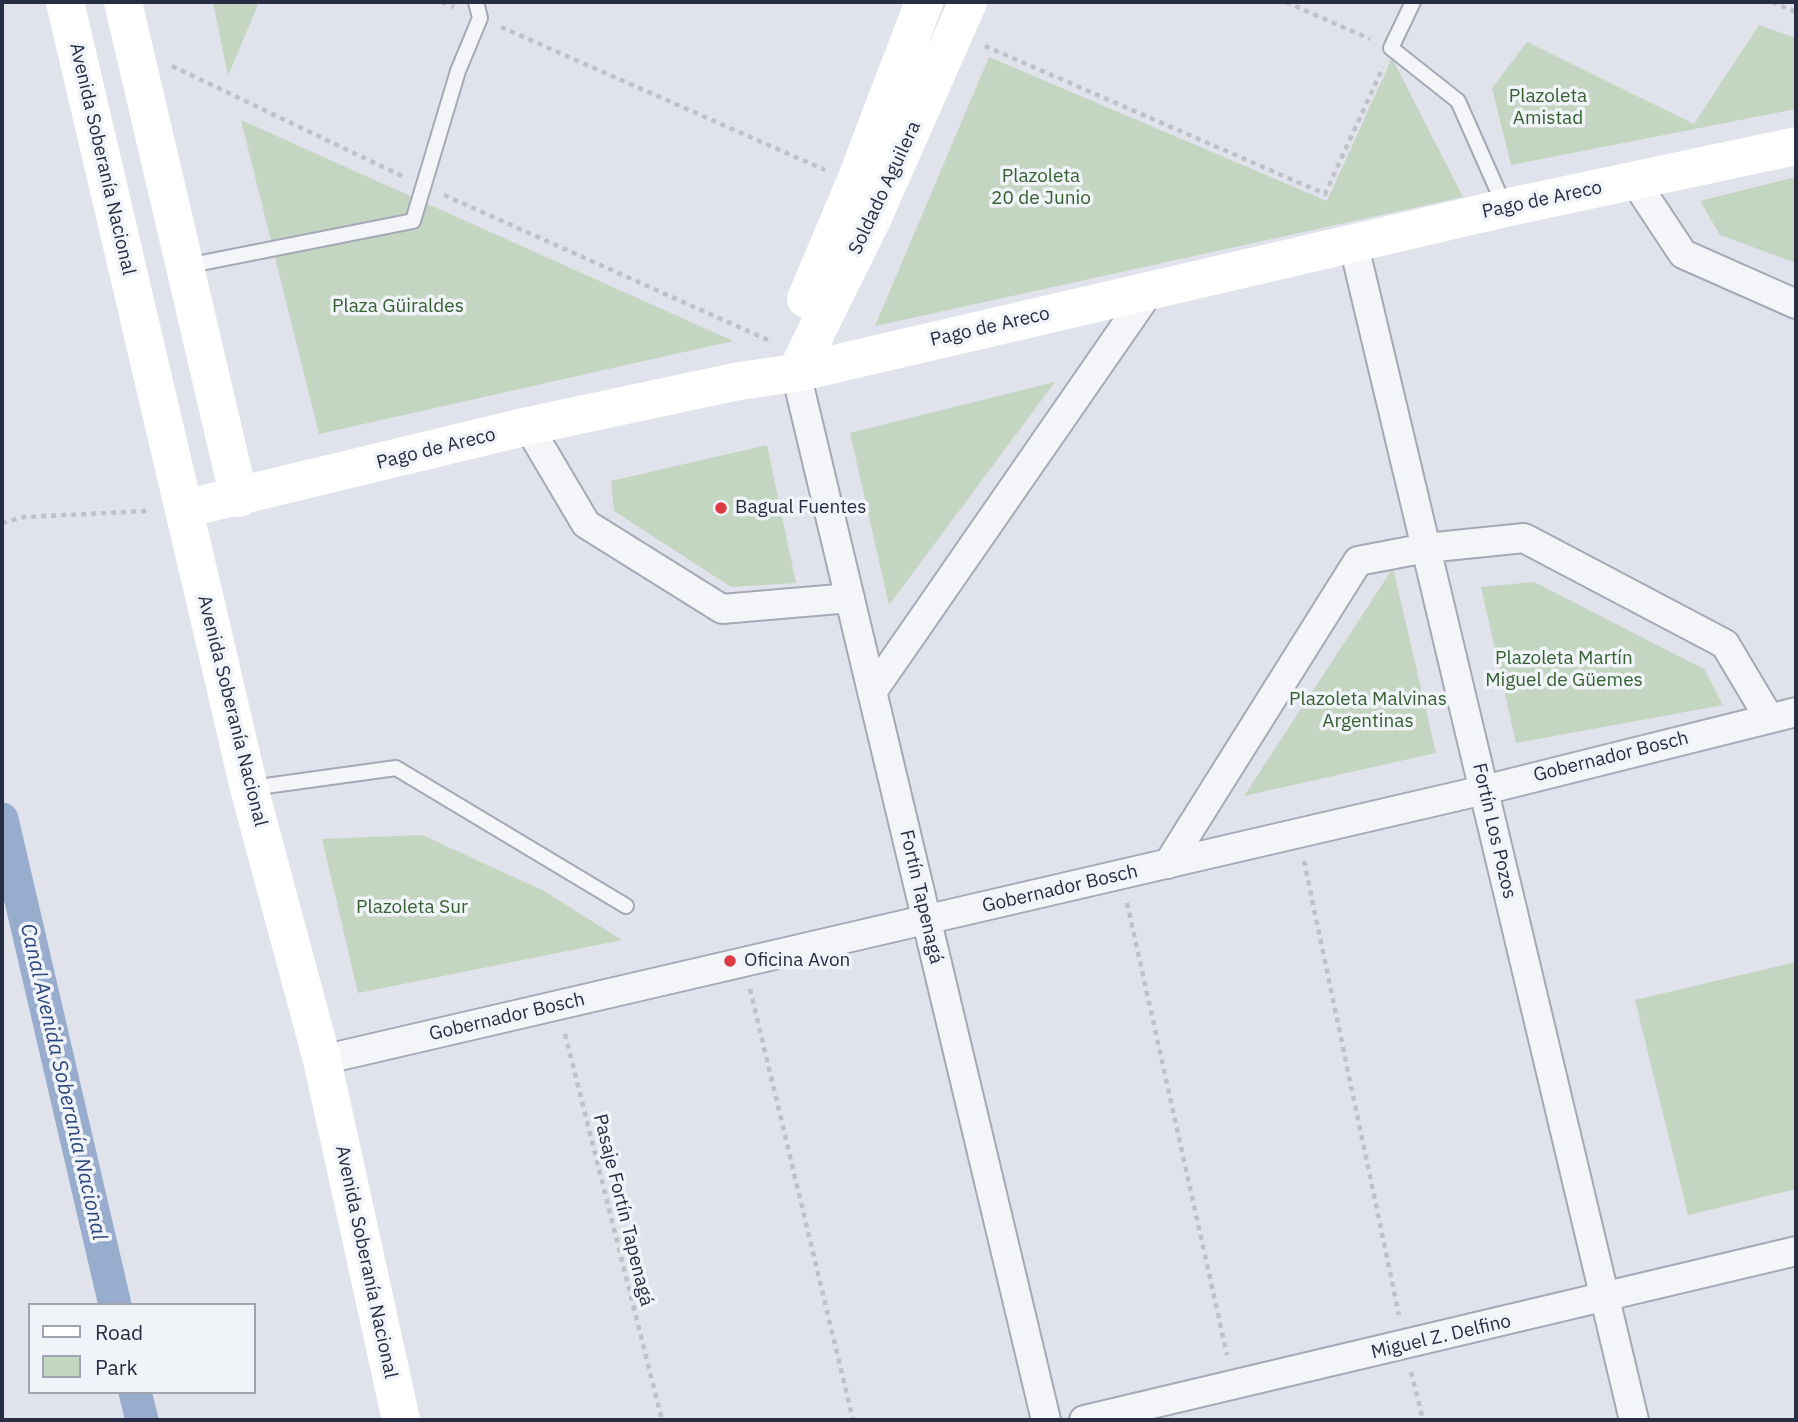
<!DOCTYPE html>
<html>
<head>
<meta charset="utf-8">
<style>
  body { margin:0 }
  #map { position:relative; width:1798px; height:1422px; overflow:hidden; background:#e0e3eb; font-family:"IBM Plex Sans",sans-serif }
  canvas { display:block }
  .frame { position:absolute; inset:0; border:4px solid #272e44; pointer-events:none }
  .legend { position:absolute; left:28px; top:1303px; width:228px; height:91px; box-sizing:border-box; background:#f0f3f8; border:2px solid #a0a4b0; margin:0; padding:9px 12px; list-style:none; font-size:21px; color:#272e44 }
  .legend li { display:flex; align-items:center; gap:14px; height:35px }
  .legend b { width:35px; border:2px solid #a0a4b0 }
</style>
</head>
<body>
<div id="map">
<canvas width="1798" height="1422"></canvas>
<div class="frame"></div>
<ul class="legend">
<li><b style="height:9px;background:#fff"></b>Road</li>
<li><b style="height:19px;background:#c4d5c1"></b>Park</li>
</ul>
</div>
<script>
const ctx = document.querySelector('canvas').getContext('2d');
ctx.lineJoin = 'round';
function fillPath(path, color) { ctx.fillStyle = color; ctx.fill(path, 'evenodd'); }
function stroke(path, color, width, dash) { ctx.strokeStyle = color; ctx.lineWidth = width; ctx.lineCap = dash ? 'butt' : 'round'; ctx.setLineDash(dash || []); ctx.stroke(path); }
function label(font, color, halo, rows, align = 'center') {
  ctx.font = font + ' "IBM Plex Sans",sans-serif'; ctx.lineWidth = 7; ctx.setLineDash([]); ctx.textBaseline = 'middle'; ctx.strokeStyle = halo; ctx.fillStyle = color; for (const [text, x, y, turn = 0] of rows) {
    ctx.save(); ctx.translate(x, y); ctx.rotate((+turn || 0) * Math.PI / 180); ctx.textAlign = isNaN(turn) ? turn : align; if (halo) ctx.strokeText(text, 0, 0); ctx.fillText(text, 0, 0); ctx.restore();
  }
}
const green = new Path2D(`
  M213,2H259L228,76Z
  M1759,25L1796,38V109L1511,165L1492,88L1527,42L1694,124Z
  M989,57L1327,201L1392,58L1463,197L875,326Z
  M241,120L733,341L319,434Z
  M1796,177V263L1720,235L1700,201Z
  M1055,382L889,605L850,433Z
  M767,445L796,583L731,587L614,511L611,481Z
  M1393,568L1436,753L1244,796Z
  M1534,582L1704,669L1723,705L1516,743L1481,587Z
  M422,835L544,891L622,940L358,993L322,839Z
  M1796,962V1189L1688,1215L1635,1000Z`);
const canal = new Path2D(`
  M2,819L115,1305
  M135,1392L142,1420`);
const path = new Path2D(`
  M442,2L454,7
  M1286,2L1370,39
  M1772,2L1796,12
  M501,27L825,170
  M985,46L1325,194L1383,67
  M172,66L404,177
  M444,195L768,340
  M2,523L24,517L148,511
  M1304,861L1399,1315
  M1127,903L1227,1355
  M750,989L853,1420
  M565,1034L662,1420
  M1411,1372L1423,1420`);
const lane = new Path2D(`
  M1413,2L1391,48L1458,101L1504,205
  M186,266L413,221L458,71L480,18L476,2
  M251,788L396,768L626,906`);
const street = new Path2D(`
  M1634,180L1683,254L1796,304
  M1353,242L1634,1420
  M796,373L1046,1420
  M528,426L586,524L722,609L850,598
  M872,692L1151,289
  M1168,864L1358,561L1426,548L1524,538L1725,644L1769,718
  M322,1060L1484,790L1796,712
  M1084,1420L1796,1251`);
const secondary = new Path2D(`
  M65,2L249,788L322,1060L401,1420
  M123,2L239,498
  M806,299L855,183L924,2
  M796,373L873,217L968,2
  M184,509L528,426L739,381L796,373L1505,208L1796,146`);
const markers = [
  [721,508,7,"#dc3941"],
  [730,961,7,"#dc3941"]
];
const parkNames = [
  ["Plazoleta",1548,97],
  ["Amistad",1548,119],
  ["Plazoleta",1041,177],
  ["20 de Junio",1041,199],
  ["Plaza Güiraldes",398,307],
  ["Plazoleta Martín",1564,659],
  ["Miguel de Güemes",1564,681],
  ["Plazoleta Malvinas",1368,700],
  ["Argentinas",1368,722],
  ["Plazoleta Sur",412,908]
];
const streetNames = [
  ["Avenida Soberanía Nacional",102,159,77],
  ["Soldado Aguilera",885,188,-65],
  ["Pago de Areco",1542,200,-12],
  ["Pago de Areco",990,327,-13],
  ["Pago de Areco",436,449,-14],
  ["Avenida Soberanía Nacional",232,711,76],
  ["Gobernador Bosch",1611,757,-14],
  ["Fortín Los Pozos",1494,831,77],
  ["Gobernador Bosch",1060,889,-13],
  ["Fortín Tapenagá",921,897,77],
  ["Gobernador Bosch",507,1017,-13],
  ["Pasaje Fortín Tapenagá",623,1210,76],
  ["Avenida Soberanía Nacional",366,1262,78],
  ["Miguel Z. Delfino",1441,1337,-13]
];
const poiNames = [
  ["Bagual Fuentes",735,508],
  ["Oficina Avon",744,961]
];
const waterNames = [
  ["Canal Avenida Soberanía Nacional",63,1082,77]
];
fillPath(green, '#c4d5c1');
stroke(canal, '#98acce', 33);
stroke(lane, '#a5a9b6', 18);
stroke(street, '#a5a9b6', 32);
stroke(path, '#bfc1c9', 4.5, [5, 5]);
stroke(lane, '#f4f5f8', 14);
stroke(street, '#f4f5f8', 28);
stroke(secondary, '#fff', 38);
for (const [x, y, r, color] of markers) { const dot = new Path2D(); dot.arc(x, y, r, 0, 2 * Math.PI); ctx.fillStyle = color; ctx.fill(dot); stroke(dot, '#f0f3f8', 2.5); }
label('19px', '#376133', '#f0f3f8', parkNames);
label('19px', '#272e44', '#f0f3f8', streetNames);
label('19px', '#272e44', '#f0f3f8', poiNames, 'left');
label('italic 21px', '#2d487c', '#f0f3f8', waterNames);
</script>
</body>
</html>
